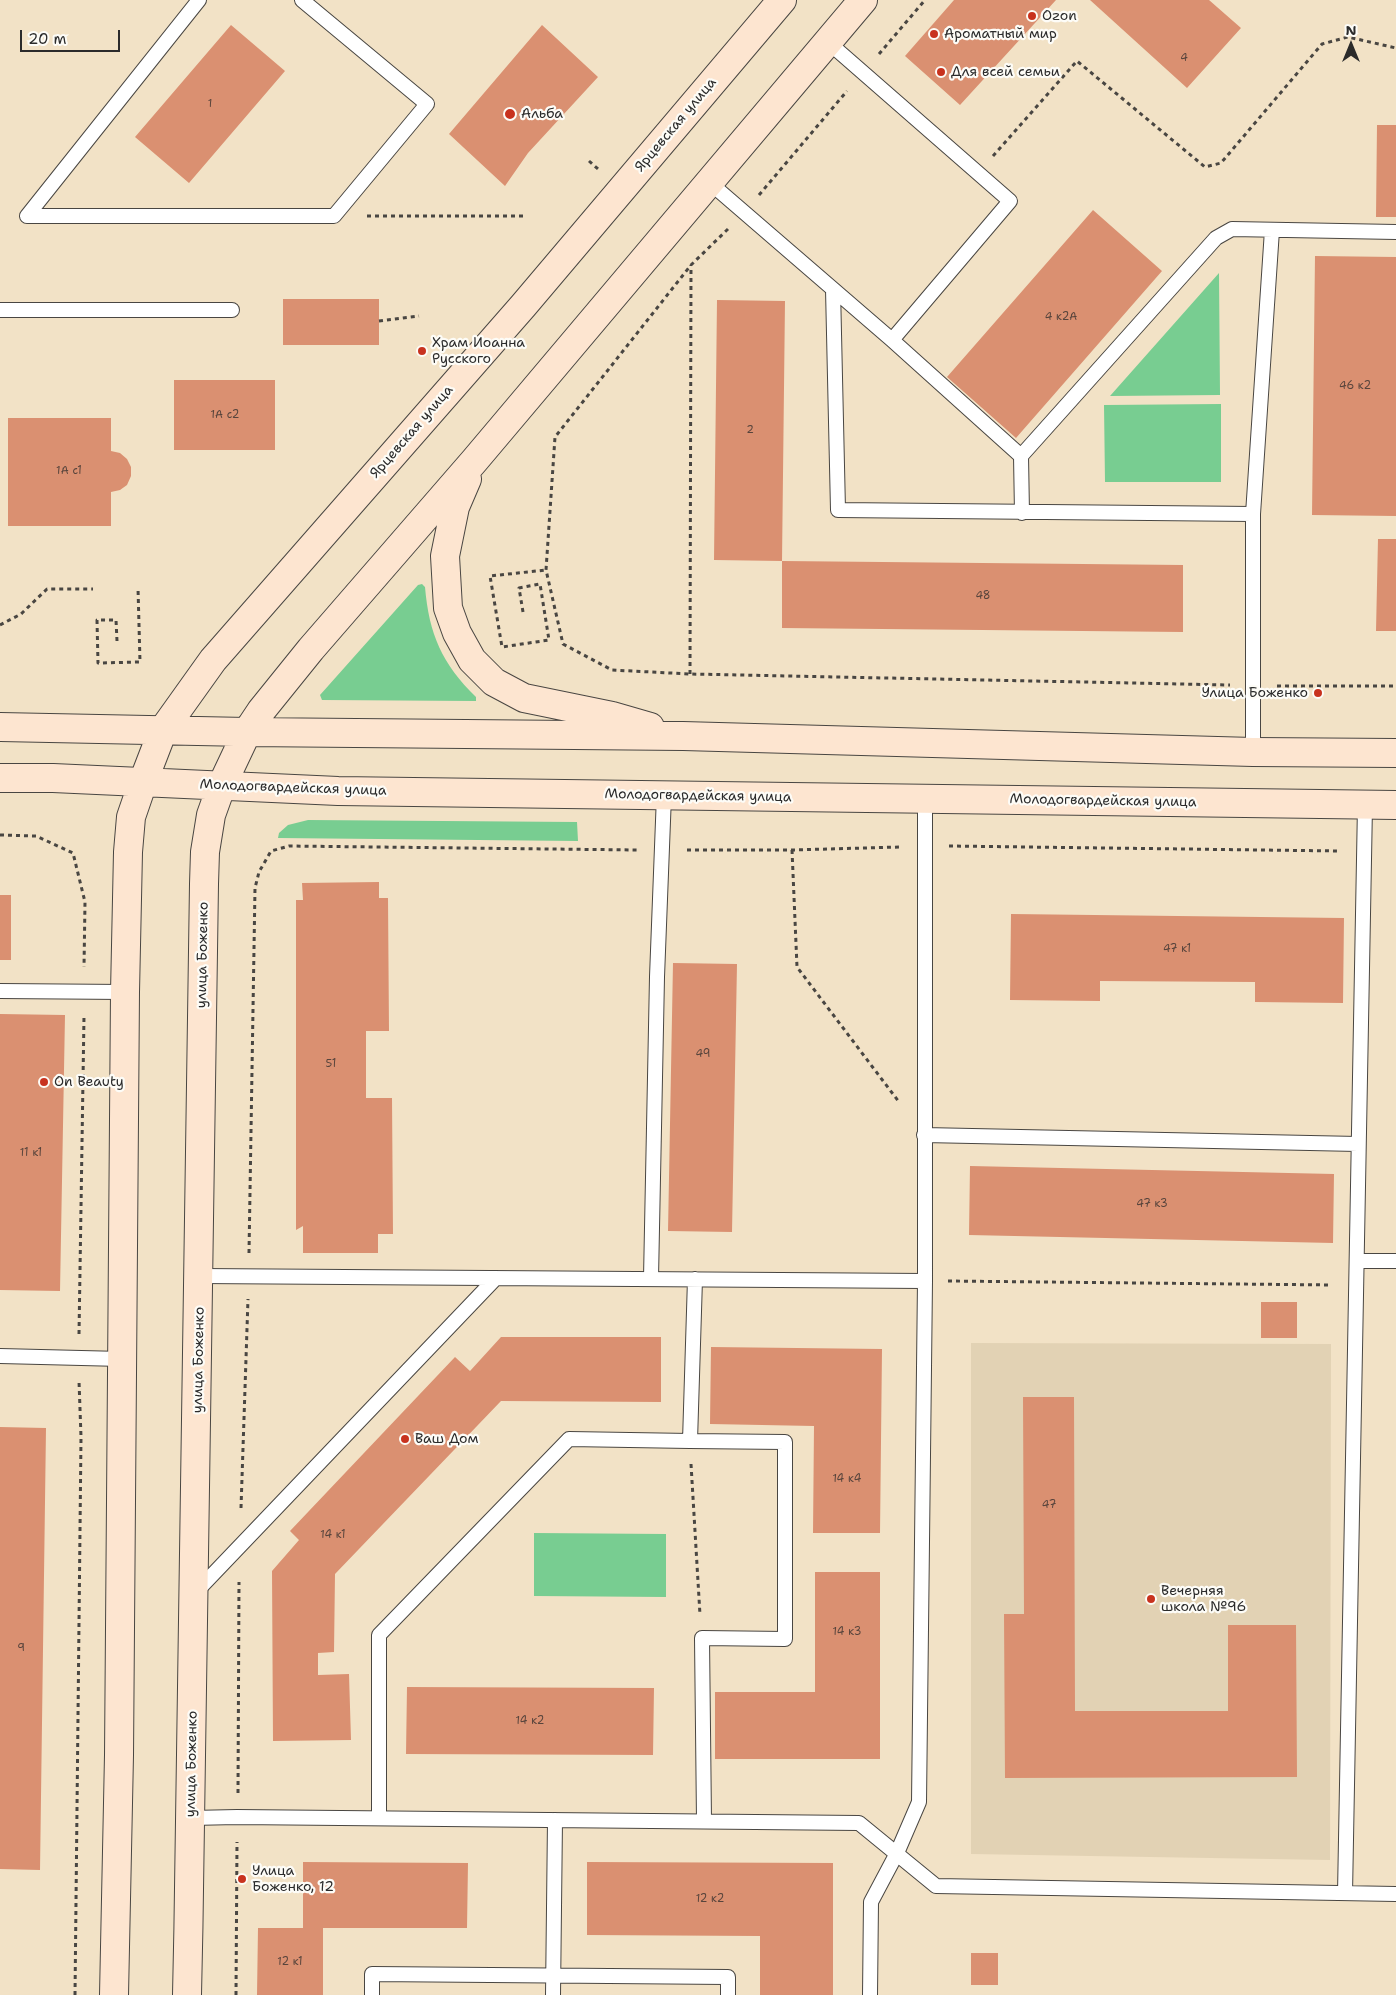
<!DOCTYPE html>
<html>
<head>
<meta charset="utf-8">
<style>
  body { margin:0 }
  #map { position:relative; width:1396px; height:1995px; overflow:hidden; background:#f2e2c6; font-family:"Shantell Sans",sans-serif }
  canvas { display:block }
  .north { position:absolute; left:1326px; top:20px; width:50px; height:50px; -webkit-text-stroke:4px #fdfcf7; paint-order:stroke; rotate:0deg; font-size:14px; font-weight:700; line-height:20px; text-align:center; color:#2b2b2b }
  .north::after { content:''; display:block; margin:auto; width:18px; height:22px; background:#2b2b2b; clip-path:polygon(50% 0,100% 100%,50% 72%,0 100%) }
  .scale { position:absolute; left:20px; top:30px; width:100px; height:22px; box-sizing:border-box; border:2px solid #2b2b2b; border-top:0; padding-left:6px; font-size:15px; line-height:18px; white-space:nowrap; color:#2b2b2b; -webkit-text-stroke:4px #fdfcf7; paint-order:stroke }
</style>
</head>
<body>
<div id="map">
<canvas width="1396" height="1995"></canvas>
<div class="north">N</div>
<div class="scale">20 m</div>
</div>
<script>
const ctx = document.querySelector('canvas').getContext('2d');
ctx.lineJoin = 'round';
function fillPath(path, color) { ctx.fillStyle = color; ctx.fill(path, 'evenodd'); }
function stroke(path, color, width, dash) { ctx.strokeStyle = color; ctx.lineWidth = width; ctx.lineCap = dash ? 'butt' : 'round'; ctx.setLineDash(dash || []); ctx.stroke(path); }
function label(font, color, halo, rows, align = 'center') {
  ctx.font = font + ' "Shantell Sans",sans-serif'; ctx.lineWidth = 4.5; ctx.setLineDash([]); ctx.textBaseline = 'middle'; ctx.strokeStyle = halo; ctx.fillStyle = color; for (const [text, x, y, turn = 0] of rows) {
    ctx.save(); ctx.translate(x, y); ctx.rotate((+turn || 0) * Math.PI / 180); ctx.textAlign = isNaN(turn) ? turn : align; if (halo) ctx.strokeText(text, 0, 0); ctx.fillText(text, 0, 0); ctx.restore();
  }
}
const built = new Path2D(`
  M971,1343L1331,1344L1330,1860L971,1854Z`);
const green = new Path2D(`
  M1219,273L1220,395L1110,396Z
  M1221,404V482H1105L1104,405Z
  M422,584L425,587C429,634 442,664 476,697V701L322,700L320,695L418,585Z
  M308,820L577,822L578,841L278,838L279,833L288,825Z
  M534,1533L666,1534V1597L534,1596Z`);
const building = new Path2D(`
  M954,0H1056L960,105L905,56Z
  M1090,0H1209L1241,28L1187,88Z
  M231,25L285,71L189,183L135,137Z
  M542,25L598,77L528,153L505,186L449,134Z
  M1377,125H1396V217H1376Z
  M1093,210L1162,271L1016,438L947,377Z
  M1315,256L1396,257V516L1312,515Z
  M283,299H379V345H283Z
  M717,300L785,301L782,561L714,560Z
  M174,380H275V450H174Z
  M8,418H111V451L120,453L127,459L131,467V476L127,485L120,490L111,492V526H8Z
  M1378,539H1396V631H1376Z
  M782,561L1183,565V632L782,628Z
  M379,882V898H388L389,1031H366V1098H392L393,1234H378V1253H303V1226L296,1230V900H303L302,883Z
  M0,895H11V960H0Z
  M1011,914L1344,918L1343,1003L1255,1002V982L1100,981V1001L1010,1000Z
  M673,963L737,964L732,1232L668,1231Z
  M0,1014L65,1015L60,1291L0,1290Z
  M970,1166L1334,1174L1333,1243L969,1235Z
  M1261,1302H1297V1338H1261Z
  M501,1337H661V1402L501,1401L335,1574L334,1652L318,1653V1675L349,1674L351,1740L273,1741L272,1571L299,1540L290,1531L455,1357L470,1371Z
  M711,1347L882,1349L880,1533H813L814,1426L710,1424Z
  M1023,1397H1074L1075,1711H1228V1625H1296L1297,1777L1005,1778L1004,1614H1024Z
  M0,1427L46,1428L40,1870L0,1869Z
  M815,1572H880V1759H715V1692H815Z
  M407,1687L654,1688L653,1755L406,1754Z
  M303,1862L468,1863L467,1928H323V1995H257L258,1928H303Z
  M587,1862L833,1863V1995H760V1936L587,1935Z
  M971,1953H998V1985H971Z`);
const path = new Path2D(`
  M879,54L925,0
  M993,156L1077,61L1205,167L1221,163L1322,44L1348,37L1396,48
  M589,161L598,169
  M759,195L847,91
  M367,216H527
  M728,229L691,265L555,437L546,570L563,644L612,670L690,674L1230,685
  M379,321L419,316
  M523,612L519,588L540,584L549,640L502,647L490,576L546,570
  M0,625L21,614L47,589H93
  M117,641L116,620H97L98,663L140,662L138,588
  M690,674L691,265
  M1277,686H1396
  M0,835L36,836L73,853L85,902L84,967
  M949,846L1340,851
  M687,850H792L900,847
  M792,850L797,967L899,1102
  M249,1253L255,888L259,872L271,851L289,846L638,850
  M948,1281L1332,1285
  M79,1334L84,1016
  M691,1464L700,1615
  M241,1508L248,1299
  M238,1793L239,1582
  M75,1995L81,1437L79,1381
  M236,1995L237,1842`);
const lane = new Path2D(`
  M828,42L1010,201L892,340
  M709,182L892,340L1021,456L1022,513
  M27,216H334L427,104L302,0
  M27,216L199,0
  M833,289L838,510L1253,514
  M0,310H232
  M1021,456L1216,238L1232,229L1396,232
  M1253,752V514L1272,230
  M0,991L125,992
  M924,1135L1358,1144
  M1357,1261H1396
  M200,1276L925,1281
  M651,1278L657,977L664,795
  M695,1279L690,1441L785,1442V1639L702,1638L704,1821
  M0,1356L122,1359
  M196,1592L496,1278
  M191,1818L237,1817L859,1823L936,1886L1396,1894
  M379,1818V1635L569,1439L690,1441
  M1345,1893L1365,805
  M372,1995V1974L728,1977V1995
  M553,1995L555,1820
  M870,1995L871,1902L897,1853L919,1802L925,1281V799`);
const secondary = new Path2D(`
  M467,479L455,507L445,556L448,608L457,633L472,660L494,682L524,698L612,716L650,727
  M0,727L247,732L683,736L1253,752L1396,753
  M0,778H53L338,791L1396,805
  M114,1995L119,1755L125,992L128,852L131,817L143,782L163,730L213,660L523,306L782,0
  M187,1995C195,1625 200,1255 204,884L205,852L211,815L221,787L247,732L261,711L311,649L475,460L863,0`);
const markers = [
  [1032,16,5,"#c8321e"],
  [934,34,5,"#c8321e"],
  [941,72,5,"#c8321e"],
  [510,114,6,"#c8321e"],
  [422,351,5,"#c8321e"],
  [1318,693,5,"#c8321e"],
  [44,1082,5,"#c8321e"],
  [405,1439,5,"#c8321e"],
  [1151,1599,5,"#c8321e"],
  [242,1879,5,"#c8321e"]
];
const numberNames = [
  ["4",1184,58],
  ["1",210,104],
  ["4 к2А",1061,317],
  ["46 к2",1355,386],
  ["1А с2",225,415],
  ["2",750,430],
  ["1А с1",69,471],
  ["48",983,596],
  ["47 к1",1177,949],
  ["49",703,1054],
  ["51",331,1064],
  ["11 к1",31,1153],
  ["47 к3",1152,1204],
  ["14 к4",847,1479],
  ["47",1049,1505],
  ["14 к1",333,1535],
  ["14 к3",847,1632],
  ["9",21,1648],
  ["14 к2",530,1721],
  ["12 к2",710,1899],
  ["12 к1",290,1962]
];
const poiNames = [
  ["Ozon",1042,16],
  ["Ароматный мир",944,34],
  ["Для всей семьи",951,72],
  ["Альба",521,114],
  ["Храм Иоанна",432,343],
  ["Русского",432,359],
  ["Улица Боженко",1308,693,"right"],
  ["On Beauty",54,1082],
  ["Ваш Дом",415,1439],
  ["Вечерняя",1161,1591],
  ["школа №96",1161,1607],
  ["Улица",252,1871],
  ["Боженко, 12",252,1887]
];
const streetNames = [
  ["Ярцевская улица",676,125,-50],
  ["Ярцевская улица",412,432,-49],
  ["Молодогвардейская улица",293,788,2],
  ["Молодогвардейская улица",698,796,1],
  ["Молодогвардейская улица",1103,801,1],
  ["улица Боженко",203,955,-89],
  ["улица Боженко",199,1360,-89],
  ["улица Боженко",192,1764,-89]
];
fillPath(built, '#e2d2b4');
fillPath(green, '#78cd91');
fillPath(building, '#da9071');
stroke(lane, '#494642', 16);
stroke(secondary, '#494642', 30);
stroke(path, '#494642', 3, [4, 4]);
stroke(lane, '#fff', 14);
stroke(secondary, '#fde5d0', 28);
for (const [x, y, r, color] of markers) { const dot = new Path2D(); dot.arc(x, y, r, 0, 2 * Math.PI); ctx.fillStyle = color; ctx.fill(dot); stroke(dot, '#fdfcf7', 2); }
label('11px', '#57443c', null, numberNames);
label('14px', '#2b2b2b', '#fdfcf7', poiNames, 'left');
label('14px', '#2b2b2b', '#fdfcf7', streetNames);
</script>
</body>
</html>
